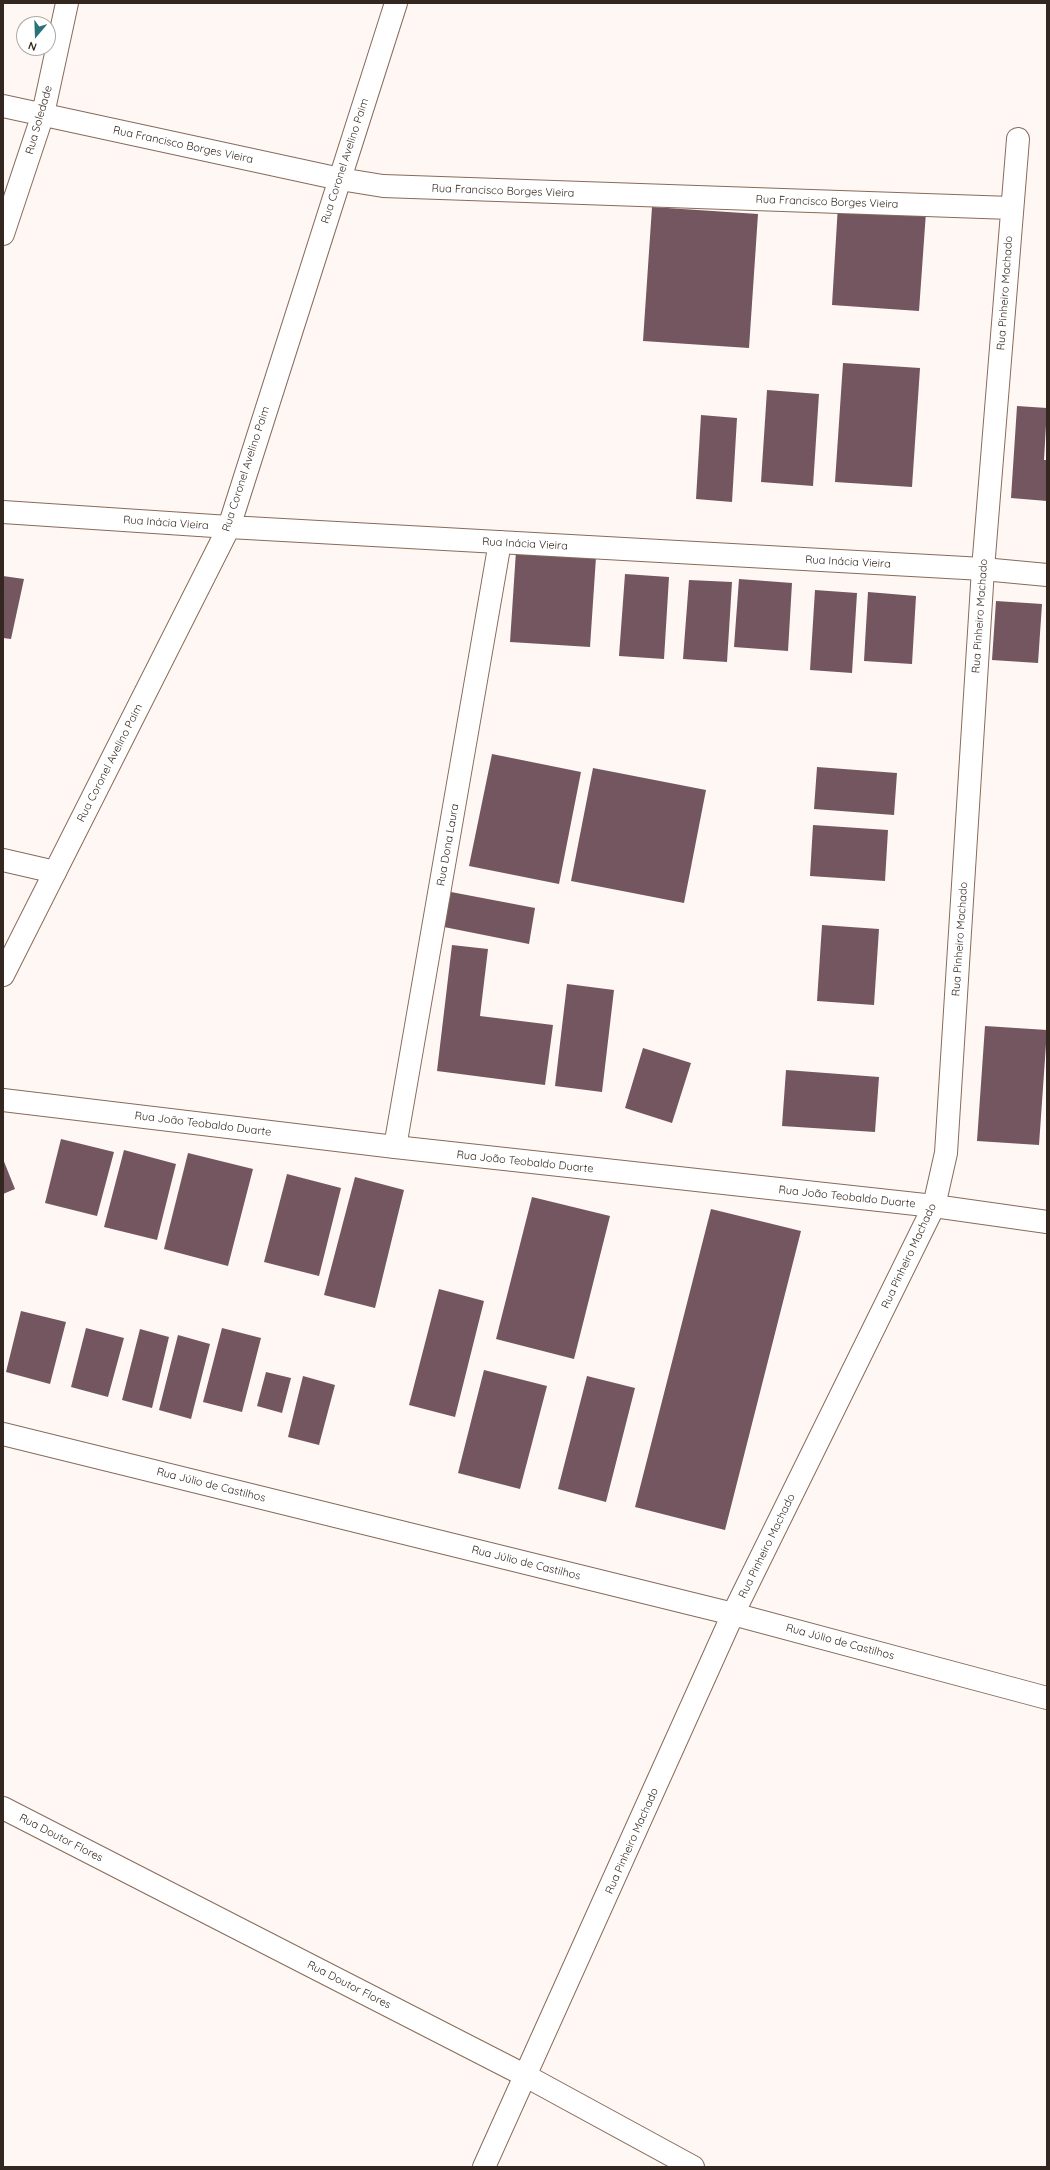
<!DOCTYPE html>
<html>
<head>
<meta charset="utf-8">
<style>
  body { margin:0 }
  #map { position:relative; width:1050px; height:2170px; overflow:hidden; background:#fef7f3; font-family:Quicksand,sans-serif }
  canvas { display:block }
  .frame { position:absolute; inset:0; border:4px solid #332720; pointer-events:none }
  .north { position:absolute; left:16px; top:16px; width:40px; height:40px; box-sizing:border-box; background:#fff; border:1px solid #ada9a6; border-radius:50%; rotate:199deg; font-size:11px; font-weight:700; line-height:16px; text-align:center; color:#332720 }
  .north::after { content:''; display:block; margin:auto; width:14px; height:18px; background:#2a737b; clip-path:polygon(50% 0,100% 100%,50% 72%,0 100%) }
</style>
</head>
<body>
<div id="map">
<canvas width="1050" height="2170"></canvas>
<div class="frame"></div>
<div class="north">N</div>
</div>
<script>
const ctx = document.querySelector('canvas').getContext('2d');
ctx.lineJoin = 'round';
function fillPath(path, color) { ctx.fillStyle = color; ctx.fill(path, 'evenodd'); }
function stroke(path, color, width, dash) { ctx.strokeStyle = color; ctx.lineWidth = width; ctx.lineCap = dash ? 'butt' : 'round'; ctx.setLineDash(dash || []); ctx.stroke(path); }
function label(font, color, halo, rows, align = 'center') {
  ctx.font = font + ' Quicksand,sans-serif'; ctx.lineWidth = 4; ctx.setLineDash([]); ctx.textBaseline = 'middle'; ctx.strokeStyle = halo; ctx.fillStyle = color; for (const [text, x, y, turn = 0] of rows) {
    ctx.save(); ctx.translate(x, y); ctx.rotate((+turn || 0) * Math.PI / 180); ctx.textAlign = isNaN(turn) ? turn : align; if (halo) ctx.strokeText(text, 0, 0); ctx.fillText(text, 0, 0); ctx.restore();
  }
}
const building = new Path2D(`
  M838,205L926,212L919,311L832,305Z
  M652,207L758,214L749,348L643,341Z
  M843,363L920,368L912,487L835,482Z
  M767,390L819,394L813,486L761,482Z
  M1017,406L1047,408L1044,460H1047V501L1011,498Z
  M701,415L737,418L732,502L696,499Z
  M516,551L596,557L590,647L510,642Z
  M625,574L669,577L664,659L619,656Z
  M3,576L24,579L11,639L3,638Z
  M739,579L792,583L788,651L734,647Z
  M689,580L732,582L727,662L683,659Z
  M815,590L857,593L852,673L810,670Z
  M868,592L916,596L912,664L864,661Z
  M996,601L1042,604L1038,663L992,660Z
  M492,754L581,772L559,884L469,866Z
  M817,767L897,773L894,815L814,809Z
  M593,768L706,790L684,903L571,881Z
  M813,825L888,830L885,881L810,876Z
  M451,892L535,908L529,944L444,927Z
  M822,925L879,929L874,1005L817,1001Z
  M452,945L488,949L480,1016L553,1025L545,1085L437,1071Z
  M567,984L614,990L602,1092L555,1086Z
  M985,1026L1047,1030L1039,1145L977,1141Z
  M643,1048L691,1063L672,1123L625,1108Z
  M786,1070L879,1077L875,1132L782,1126Z
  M61,1139L114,1152L97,1216L45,1203Z
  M124,1150L176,1164L157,1240L104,1227Z
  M188,1153L253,1169L228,1266L164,1249Z
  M3,1159L15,1189L3,1194Z
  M287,1174L341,1188L319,1276L264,1262Z
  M355,1177L404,1190L375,1308L324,1295Z
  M532,1197L610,1216L574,1359L496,1339Z
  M711,1209L801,1231L725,1530L635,1507Z
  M439,1289L484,1301L455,1417L409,1405Z
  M21,1311L66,1322L50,1384L6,1372Z
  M86,1328L124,1338L108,1397L71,1387Z
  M222,1328L261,1338L242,1412L203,1402Z
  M140,1329L169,1337L152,1408L122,1400Z
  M178,1335L210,1344L191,1419L159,1410Z
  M484,1370L547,1386L520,1489L458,1473Z
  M266,1372L291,1378L282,1413L257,1406Z
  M303,1376L335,1385L319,1445L288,1437Z
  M587,1376L635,1388L606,1502L558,1489Z`);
const minor = new Path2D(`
  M3,106L340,179L383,186L1011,208
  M3,234L43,114L67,3
  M3,512L229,527
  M3,860L55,872
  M395,1147L500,542
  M934,1206L946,1153L983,569L1018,139`);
const tertiary = new Path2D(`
  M229,527L983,569L1047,575
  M3,975L229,527L396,3
  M484,2167L733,1614L934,1206`);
const secondary = new Path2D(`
  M3,1100L395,1147L934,1206L1047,1222
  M3,1434L733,1614L1047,1698
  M3,1808L526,2076L693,2167`);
const streetNames = [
  ["Rua Soledade",39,120,-74],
  ["Rua Francisco Borges Vieira",183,145,12],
  ["Rua Coronel Avelino Paim",345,161,-72],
  ["Rua Francisco Borges Vieira",503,191,2],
  ["Rua Francisco Borges Vieira",827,202,2],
  ["Rua Pinheiro Machado",1005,293,-86],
  ["Rua Coronel Avelino Paim",246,469,-72],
  ["Rua Inácia Vieira",166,523,4],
  ["Rua Inácia Vieira",525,544,3],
  ["Rua Inácia Vieira",848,562,3],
  ["Rua Pinheiro Machado",980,616,-86],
  ["Rua Coronel Avelino Paim",110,763,-63],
  ["Rua Dona Laura",448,845,-80],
  ["Rua Pinheiro Machado",960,939,-86],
  ["Rua João Teobaldo Duarte",203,1124,7],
  ["Rua João Teobaldo Duarte",525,1162,6],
  ["Rua João Teobaldo Duarte",847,1197,6],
  ["Rua Pinheiro Machado",909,1256,-65],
  ["Rua Júlio de Castilhos",211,1485,14],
  ["Rua Pinheiro Machado",767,1546,-64],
  ["Rua Júlio de Castilhos",526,1563,14],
  ["Rua Júlio de Castilhos",840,1642,15],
  ["Rua Doutor Flores",61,1838,27],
  ["Rua Pinheiro Machado",632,1841,-66],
  ["Rua Doutor Flores",349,1985,27]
];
fillPath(building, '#735660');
stroke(minor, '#876b5a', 24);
stroke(tertiary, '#876b5a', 24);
stroke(secondary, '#876b5a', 24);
stroke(minor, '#fff', 22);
stroke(tertiary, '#fff', 22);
stroke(secondary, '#fff', 22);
label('11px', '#332720', '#fff', streetNames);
</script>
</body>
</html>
